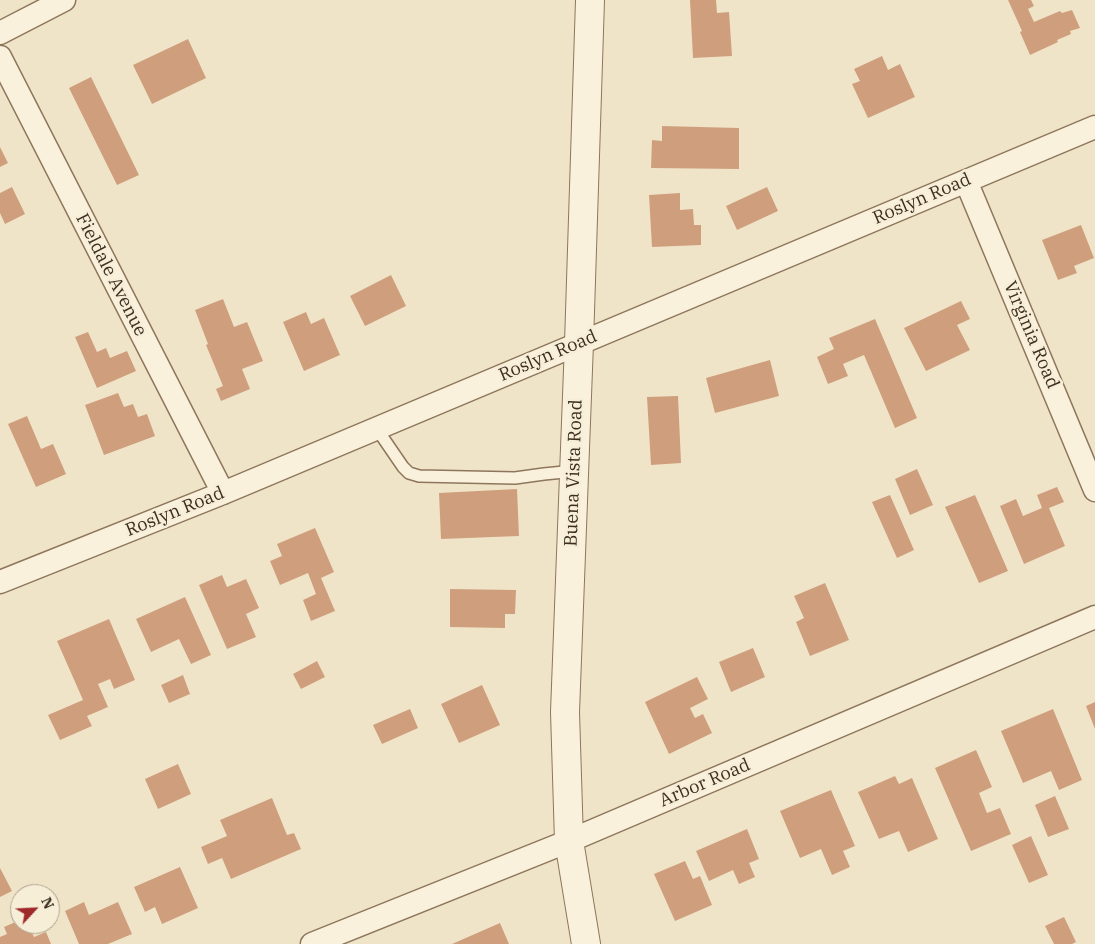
<!DOCTYPE html>
<html>
<head>
<meta charset="utf-8">
<style>
  body { margin:0 }
  #map { position:relative; width:1095px; height:944px; overflow:hidden; background:#f0e4c8; font-family:"IBM Plex Serif",serif }
  canvas { display:block }
  .north { position:absolute; left:10px; top:884px; width:50px; height:50px; box-sizing:border-box; background:#f7eed8; border:1px solid #ada18e; border-radius:50%; rotate:65deg; font-size:14px; font-weight:700; line-height:20px; text-align:center; color:#3d2e20 }
  .north::after { content:''; display:block; margin:auto; width:18px; height:22px; background:#9e2a2b; clip-path:polygon(50% 0,100% 100%,50% 72%,0 100%) }
</style>
</head>
<body>
<div id="map">
<canvas width="1095" height="944"></canvas>
<div class="north">N</div>
</div>
<script>
const ctx = document.querySelector('canvas').getContext('2d');
ctx.lineJoin = 'round';
function fillPath(path, color) { ctx.fillStyle = color; ctx.fill(path, 'evenodd'); }
function stroke(path, color, width, dash) { ctx.strokeStyle = color; ctx.lineWidth = width; ctx.lineCap = dash ? 'butt' : 'round'; ctx.setLineDash(dash || []); ctx.stroke(path); }
function label(font, color, halo, rows, align = 'center') {
  ctx.font = font + ' "IBM Plex Serif",serif'; ctx.lineWidth = 5; ctx.setLineDash([]); ctx.textBaseline = 'middle'; ctx.strokeStyle = halo; ctx.fillStyle = color; for (const [text, x, y, turn = 0] of rows) {
    ctx.save(); ctx.translate(x, y); ctx.rotate((+turn || 0) * Math.PI / 180); ctx.textAlign = isNaN(turn) ? turn : align; if (halo) ctx.strokeText(text, 0, 0); ctx.fillText(text, 0, 0); ctx.restore();
  }
}
const building = new Path2D(`
  M690,0H716L717,13L729,12L732,56L693,58Z
  M1008,0H1031L1034,6L1028,9L1034,22L1060,11L1062,13L1072,10L1080,28L1070,31L1071,34L1057,40L1058,42L1030,55L1020,32L1022,31Z
  M188,39L206,78L152,104L133,65Z
  M882,56L888,70L900,64L915,97L868,118L852,84L860,81L854,69Z
  M91,77L139,175L117,185L69,88Z
  M662,126L739,128V169L651,168L652,140L662,141Z
  M0,147L8,163L0,167Z
  M12,187L25,214L5,224L0,213V193Z
  M767,187L778,211L737,230L726,206Z
  M680,193V210L693,209L694,225H701V245L652,247L649,195Z
  M1081,225L1094,258L1074,266L1077,273L1058,280L1042,240Z
  M391,275L406,306L365,326L350,296Z
  M223,299L234,327L247,322L263,361L242,369L250,389L221,401L216,389L223,386L206,345L208,344L195,310Z
  M961,301L970,319L957,325L970,350L926,371L904,328Z
  M306,312L311,324L324,318L340,355L304,371L283,322Z
  M875,319L917,418L895,428L864,355L843,364L848,376L828,384L817,357L834,349L829,338Z
  M88,332L97,352L106,348L110,358L127,351L136,371L97,388L75,337Z
  M770,360L779,396L715,413L706,378Z
  M118,393L124,407L133,404L138,417L147,414L155,436L104,455L85,405Z
  M678,396L681,463L651,465L647,397Z
  M27,416L41,449L53,444L66,474L36,487L8,424Z
  M917,469L933,505L910,515L895,479Z
  M1057,487L1064,502L1049,508L1065,546L1024,564L1000,506L1016,499L1023,516L1042,508L1037,495Z
  M517,489L519,536L441,539L439,493Z
  M890,495L914,550L897,558L872,502Z
  M975,495L1008,571L979,583L945,507Z
  M315,528L334,572L321,578L335,611L311,621L303,600L316,594L308,573L280,585L270,561L282,556L277,544Z
  M222,575L227,587L246,579L259,608L246,614L256,637L227,649L199,585Z
  M825,583L849,640L810,656L796,622L804,618L794,596Z
  M450,589L516,590L515,614H505V628L450,627Z
  M185,597L211,655L191,664L179,639L151,652L136,619Z
  M109,619L135,680L114,689L110,679L98,684L108,707L87,716L92,726L60,740L48,715L83,700L57,641Z
  M753,648L765,677L731,692L719,662Z
  M317,661L325,677L301,689L293,674Z
  M183,675L190,694L169,703L161,685Z
  M697,677L708,699L690,708L695,718L703,714L712,733L669,754L645,702Z
  M482,685L500,725L459,743L441,704Z
  M1095,702V729L1086,706Z
  M410,709L418,728L382,744L373,725Z
  M1053,709L1082,780L1059,790L1051,771L1023,783L1001,731Z
  M976,750L992,787L979,793L987,813L1000,808L1011,834L971,851L935,768Z
  M178,764L191,794L158,809L145,779Z
  M895,776L899,784L912,778L938,839L908,852L899,831L879,839L858,792Z
  M831,790L855,846L843,851L850,867L832,875L821,849L800,858L780,811Z
  M1055,796L1069,829L1048,837L1035,805Z
  M272,798L287,835L294,833L301,849L231,879L222,858L208,864L201,847L227,836L220,820Z
  M747,829L759,859L749,863L755,877L739,884L733,870L709,881L696,851Z
  M1031,836L1048,875L1029,883L1012,845Z
  M685,861L693,879L700,876L712,905L675,921L654,874Z
  M180,867L198,908L162,924L155,907L145,912L134,887Z
  M0,868L12,891L0,897Z
  M84,902L89,915L118,902L132,934L108,944H79L65,911Z
  M1064,917L1076,942L1072,944H1054L1045,926Z
  M20,920V924H28L34,937L46,932L51,944H0V937L7,934L4,927Z
  M500,923L509,944H452Z`);
const service = new Path2D(`
  M377,429L403,467L409,473L419,476L515,478L544,474L574,471`);
const minor = new Path2D(`
  M0,33L64,0
  M0,57L223,493
  M966,181L1095,490
  M0,582L223,493L1095,127
  M312,944L569,841L1095,617`);
const tertiary = new Path2D(`
  M586,944L569,841L565,712L579,343L590,0`);
const streetNames = [
  ["Roslyn Road",922,199,-23],
  ["Fieldale Avenue",111,275,63],
  ["Virginia Road",1031,335,67],
  ["Roslyn Road",548,356,-23],
  ["Buena Vista Road",574,473,-88],
  ["Roslyn Road",175,512,-22],
  ["Arbor Road",705,783,-23]
];
fillPath(building, '#cf9f7d');
stroke(service, '#8d765c', 14);
stroke(minor, '#8d765c', 25);
stroke(tertiary, '#8d765c', 30);
stroke(service, '#faf1dc', 11);
stroke(minor, '#faf1dc', 22);
stroke(tertiary, '#faf1dc', 28);
label('18px', '#3d2e20', '#f7eed8', streetNames);
</script>
</body>
</html>
